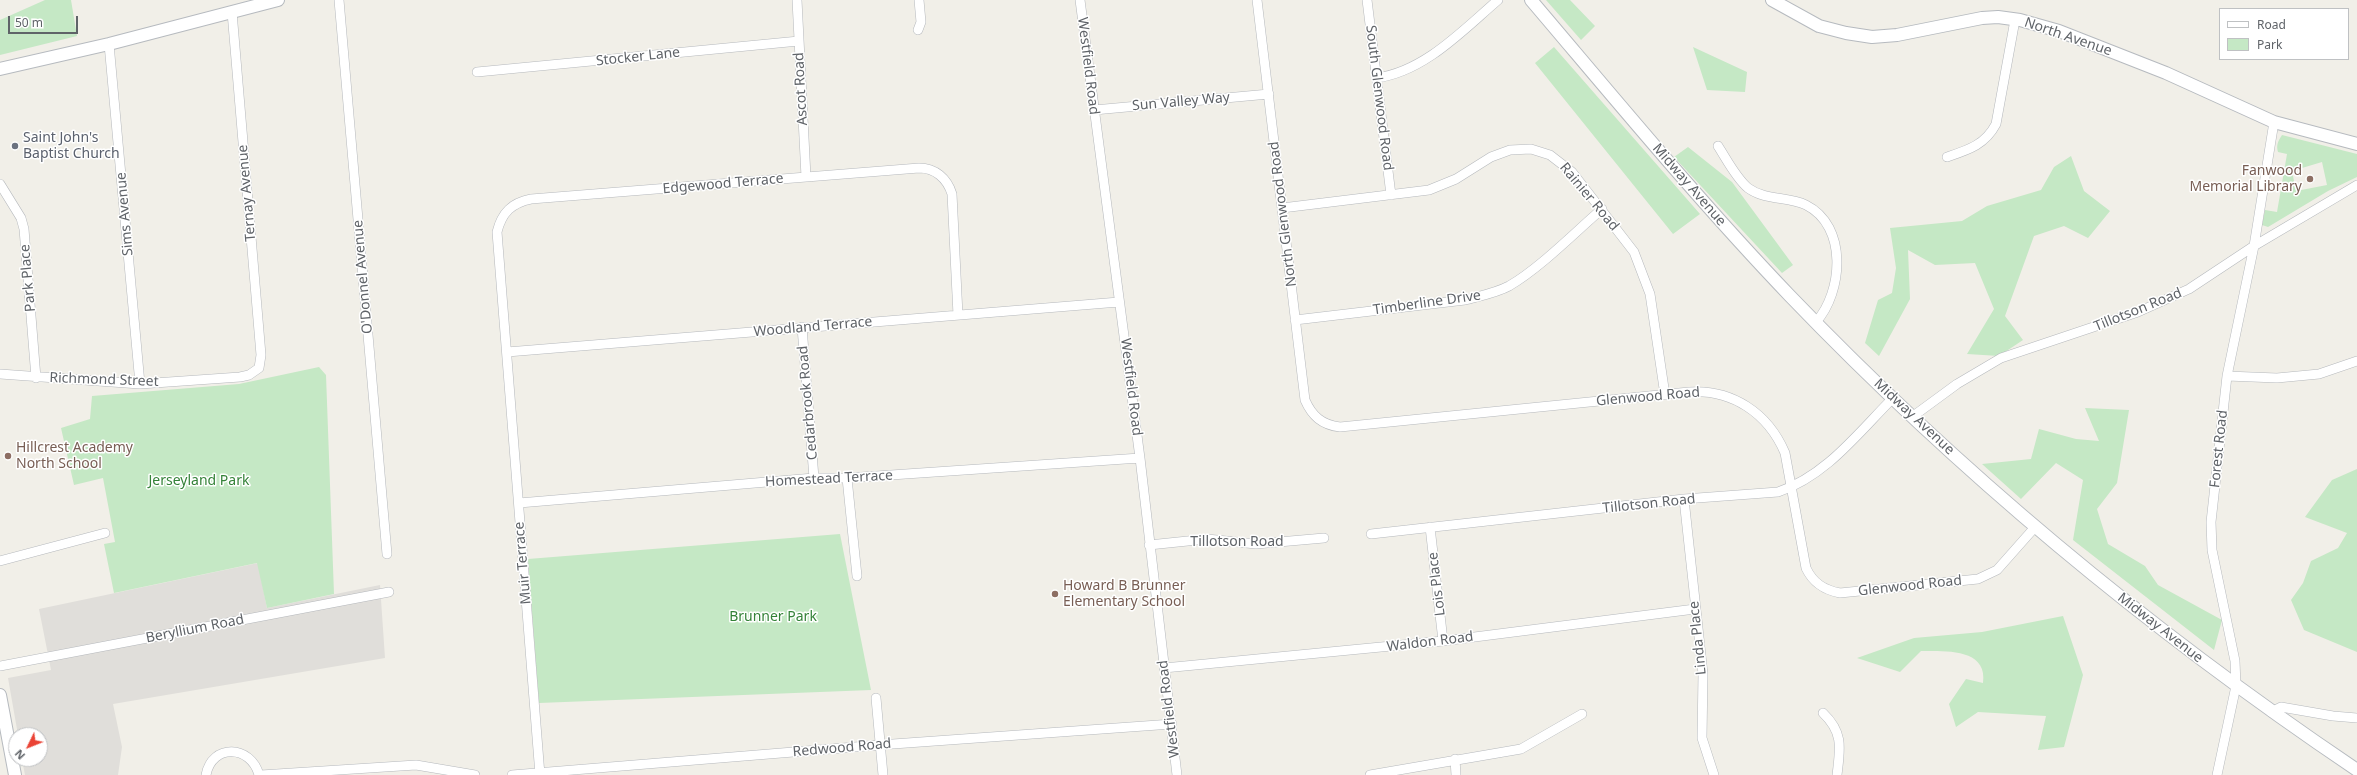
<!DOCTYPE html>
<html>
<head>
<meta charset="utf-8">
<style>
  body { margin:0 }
  #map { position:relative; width:2357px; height:775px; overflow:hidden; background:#f1efe8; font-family:"Noto Sans",sans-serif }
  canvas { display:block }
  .legend { position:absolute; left:2219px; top:8px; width:130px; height:52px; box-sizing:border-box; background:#fff; border:1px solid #bfc1c3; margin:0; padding:5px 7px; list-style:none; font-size:12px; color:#5f6368 }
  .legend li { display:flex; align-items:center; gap:8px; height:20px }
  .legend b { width:20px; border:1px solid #bfc1c3 }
  .north { position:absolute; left:8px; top:727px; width:40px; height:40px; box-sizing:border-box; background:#fff; border:1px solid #bfc1c3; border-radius:50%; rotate:227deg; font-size:11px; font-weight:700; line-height:16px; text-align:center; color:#5f6368 }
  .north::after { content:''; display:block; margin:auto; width:14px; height:18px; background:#ea4335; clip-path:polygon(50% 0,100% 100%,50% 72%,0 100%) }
  .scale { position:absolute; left:8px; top:16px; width:70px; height:18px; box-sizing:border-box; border:2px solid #5f6368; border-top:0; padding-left:5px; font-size:12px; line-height:14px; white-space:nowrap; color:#5f6368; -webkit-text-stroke:3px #fff; paint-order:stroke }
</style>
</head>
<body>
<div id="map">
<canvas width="2357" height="775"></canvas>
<ul class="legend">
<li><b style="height:5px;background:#fff"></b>Road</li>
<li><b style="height:11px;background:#c5e8c5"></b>Park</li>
</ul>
<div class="north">N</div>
<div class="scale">50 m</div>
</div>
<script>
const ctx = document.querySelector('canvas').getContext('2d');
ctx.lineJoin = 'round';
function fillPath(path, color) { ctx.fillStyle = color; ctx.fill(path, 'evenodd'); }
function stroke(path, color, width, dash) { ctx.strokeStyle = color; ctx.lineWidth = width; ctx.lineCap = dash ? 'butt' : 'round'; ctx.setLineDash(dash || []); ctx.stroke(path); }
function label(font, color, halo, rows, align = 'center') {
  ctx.font = font + ' "Noto Sans",sans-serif'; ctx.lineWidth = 3; ctx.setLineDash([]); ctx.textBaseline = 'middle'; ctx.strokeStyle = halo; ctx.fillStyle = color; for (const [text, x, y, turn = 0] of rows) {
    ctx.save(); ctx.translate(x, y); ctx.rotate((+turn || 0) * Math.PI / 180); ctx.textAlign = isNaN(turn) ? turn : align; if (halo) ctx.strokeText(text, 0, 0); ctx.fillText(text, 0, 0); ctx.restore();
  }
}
const industrial = new Path2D(`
  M258,563L267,608L380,585L385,658L113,704L122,747L118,775H25L22,759H40V735H18L8,678L51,670L39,609Z`);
const green = new Path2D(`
  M45,0H71L77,36L0,55V20Z
  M1546,0H1570L1595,26L1581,40Z
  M1554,47L1700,214L1673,234L1535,63Z
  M1693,47L1747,72L1745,92L1707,90Z
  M2282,135L2357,154V177L2328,191L2268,227L2262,225L2265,210L2277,212L2287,154L2278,152C2276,145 2278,141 2282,135ZM2322,162L2327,185L2296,191L2292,171Z
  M1688,147L1732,182L1793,265L1782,273L1674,157Z
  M2071,156L2084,191L2110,211L2088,238L2064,226L2034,236L2005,316L2023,340L1999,356L1967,354L1994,309L1975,263L1935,265L1908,250L1910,299L1879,356L1865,343L1878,300L1892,293L1896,268L1890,228L1962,221L1987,206L2041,190L2054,167Z
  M319,367L326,375L334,594L267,608L257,563L114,593L104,544L115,542L103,478L74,485L61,428L90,419L92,396L239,384Z
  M2085,408L2129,410L2117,483L2097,509L2108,544L2145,566L2158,585L2222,620L2214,650L2073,540L2083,480L2056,463L2021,499L1982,464L2031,459L2039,429L2076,439L2099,441Z
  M2357,469V652L2304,630L2291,600L2303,583L2311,561L2338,548L2347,533L2305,517L2332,480Z
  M840,534L871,690L539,703L528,559Z
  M2063,616L2083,675L2064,747L2038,750L2046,716L1978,712L1956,727L1949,704L1966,679L1983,683C1988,648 1945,651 1921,651L1900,672L1857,658L1914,638L1982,632Z`);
const street = new Path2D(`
  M339,0L387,554
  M797,0L806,177
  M1080,0L1140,458L1177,775
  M1257,0L1305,400C1312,416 1322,425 1340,427L1689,392C1732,389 1768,413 1785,453L1806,568C1813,583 1824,590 1840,593L1978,579L1997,570L2036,526
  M1367,0L1391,195
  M918,30L921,22L919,0
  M109,44L140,384
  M477,72L799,41
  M1376,78C1424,72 1463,30 1498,0
  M1094,110L1269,94
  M1718,146C1727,160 1736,178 1748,188C1766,201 1787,196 1806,205C1848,226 1843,292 1816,322
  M1947,157C1968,150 1985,145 1996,124L2015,20
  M0,184L21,218L24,229L36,378
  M1282,208L1429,190L1456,179L1491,157L1510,150L1531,149L1550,155L1572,172L1634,252L1650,294L1665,395
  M1295,320L1465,300C1480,296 1496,293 1509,286C1540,268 1574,233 1602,209
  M802,327L814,478
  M507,352L1119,302
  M0,374L140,384L240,377L249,375L259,368L261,355L232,12
  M2227,376L2277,378L2319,374L2357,361
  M1912,417L1957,384L2001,358L2138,312L2189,289L2254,246L2357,185
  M847,478L857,576
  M1684,499L1703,674L1702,738L1714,775
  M519,503L814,478H847L1140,458
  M1430,527L1443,641
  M1371,534L1684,499L1778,492C1826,476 1858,433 1893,398
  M1149,545L1207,539L1256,544L1324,538
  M0,561L105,533
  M0,666L389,592
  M1164,668L1443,641L1695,609
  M876,698L883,775
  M2271,712L2281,707L2333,716L2357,718
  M1823,713C1844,733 1840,749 1837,775
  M1455,759L1456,775
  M206,775C212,743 251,745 259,775
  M261,775L416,765L475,775
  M512,775L879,745L1172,724
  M540,775L497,232C502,212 512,203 531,199L919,168C935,168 947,178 952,194L958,315
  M1370,775L1521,749L1582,714
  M2217,775L2236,686L2235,661L2212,550L2211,522L2227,376L2254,246L2274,122`);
const secondary = new Path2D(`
  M1531,0C1616,100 1699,201 1790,296C1961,474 2152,632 2357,770
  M1772,0L1819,26L1846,33L1872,37L1897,35L1982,18L1998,17L2020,20L2059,31L2166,73L2274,122L2357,144
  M0,69L109,44L278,0
  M0,695L15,775`);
const markers = [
  [15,146,4,"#6b7280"],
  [2310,179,4,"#8d6e63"],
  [8,456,4,"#8d6e63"],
  [1055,594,4,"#8d6e63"]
];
const streetNames = [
  ["North Avenue",2068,37,19],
  ["Stocker Lane",638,57,-6],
  ["Westfield Road",1088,66,83],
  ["Ascot Road",801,89,-93],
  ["South Glenwood Road",1379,98,83],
  ["Sun Valley Way",1181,102,-5],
  ["Edgewood Terrace",723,184,-5],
  ["Midway Avenue",1689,185,49],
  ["Ternay Avenue",247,193,-95],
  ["Rainier Road",1589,197,50],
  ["Sims Avenue",125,214,-95],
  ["North Glenwood Road",1283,214,-97],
  ["O'Donnel Avenue",363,277,-95],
  ["Park Place",28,278,-95],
  ["Timberline Drive",1427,303,-8],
  ["Tillotson Road",2138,310,-22],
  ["Woodland Terrace",813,327,-5],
  ["Richmond Street",104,380,2],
  ["Westfield Road",1131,387,83],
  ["Glenwood Road",1648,397,-5],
  ["Cedarbrook Road",808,403,-95],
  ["Midway Avenue",1914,417,43],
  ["Forest Road",2219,449,-84],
  ["Homestead Terrace",829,479,-3],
  ["Tillotson Road",1649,504,-6],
  ["Tillotson Road",1237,542],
  ["Muir Terrace",523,563,-95],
  ["Lois Place",1437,584,-97],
  ["Glenwood Road",1910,586,-6],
  ["Midway Avenue",2160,628,38],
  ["Beryllium Road",195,629,-11],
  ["Linda Place",1698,638,-96],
  ["Waldon Road",1430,642,-7],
  ["Westfield Road",1169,709,-97],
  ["Redwood Road",842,748,-5]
];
const worshipNames = [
  ["Saint John's",23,138],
  ["Baptist Church",23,154]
];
const educationNames = [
  ["Fanwood",2302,171,"right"],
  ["Memorial Library",2302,187,"right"],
  ["Hillcrest Academy",16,448],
  ["North School",16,464],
  ["Howard B Brunner",1063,586],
  ["Elementary School",1063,602]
];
const parkNames = [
  ["Jerseyland Park",199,481],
  ["Brunner Park",773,617]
];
fillPath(industrial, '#e0deda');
fillPath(green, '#c5e8c5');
stroke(street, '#b5b8bc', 10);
stroke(secondary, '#b6babf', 14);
stroke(street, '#fff', 9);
stroke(secondary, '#fff', 12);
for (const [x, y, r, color] of markers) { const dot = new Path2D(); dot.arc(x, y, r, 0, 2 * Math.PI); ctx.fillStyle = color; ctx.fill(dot); stroke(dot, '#fff', 1.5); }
label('14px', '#5f6368', '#fff', streetNames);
label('14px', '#5b616d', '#fff', worshipNames, 'left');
label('14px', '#785e54', '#fff', educationNames, 'left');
label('14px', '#348238', '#fff', parkNames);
</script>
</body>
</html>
